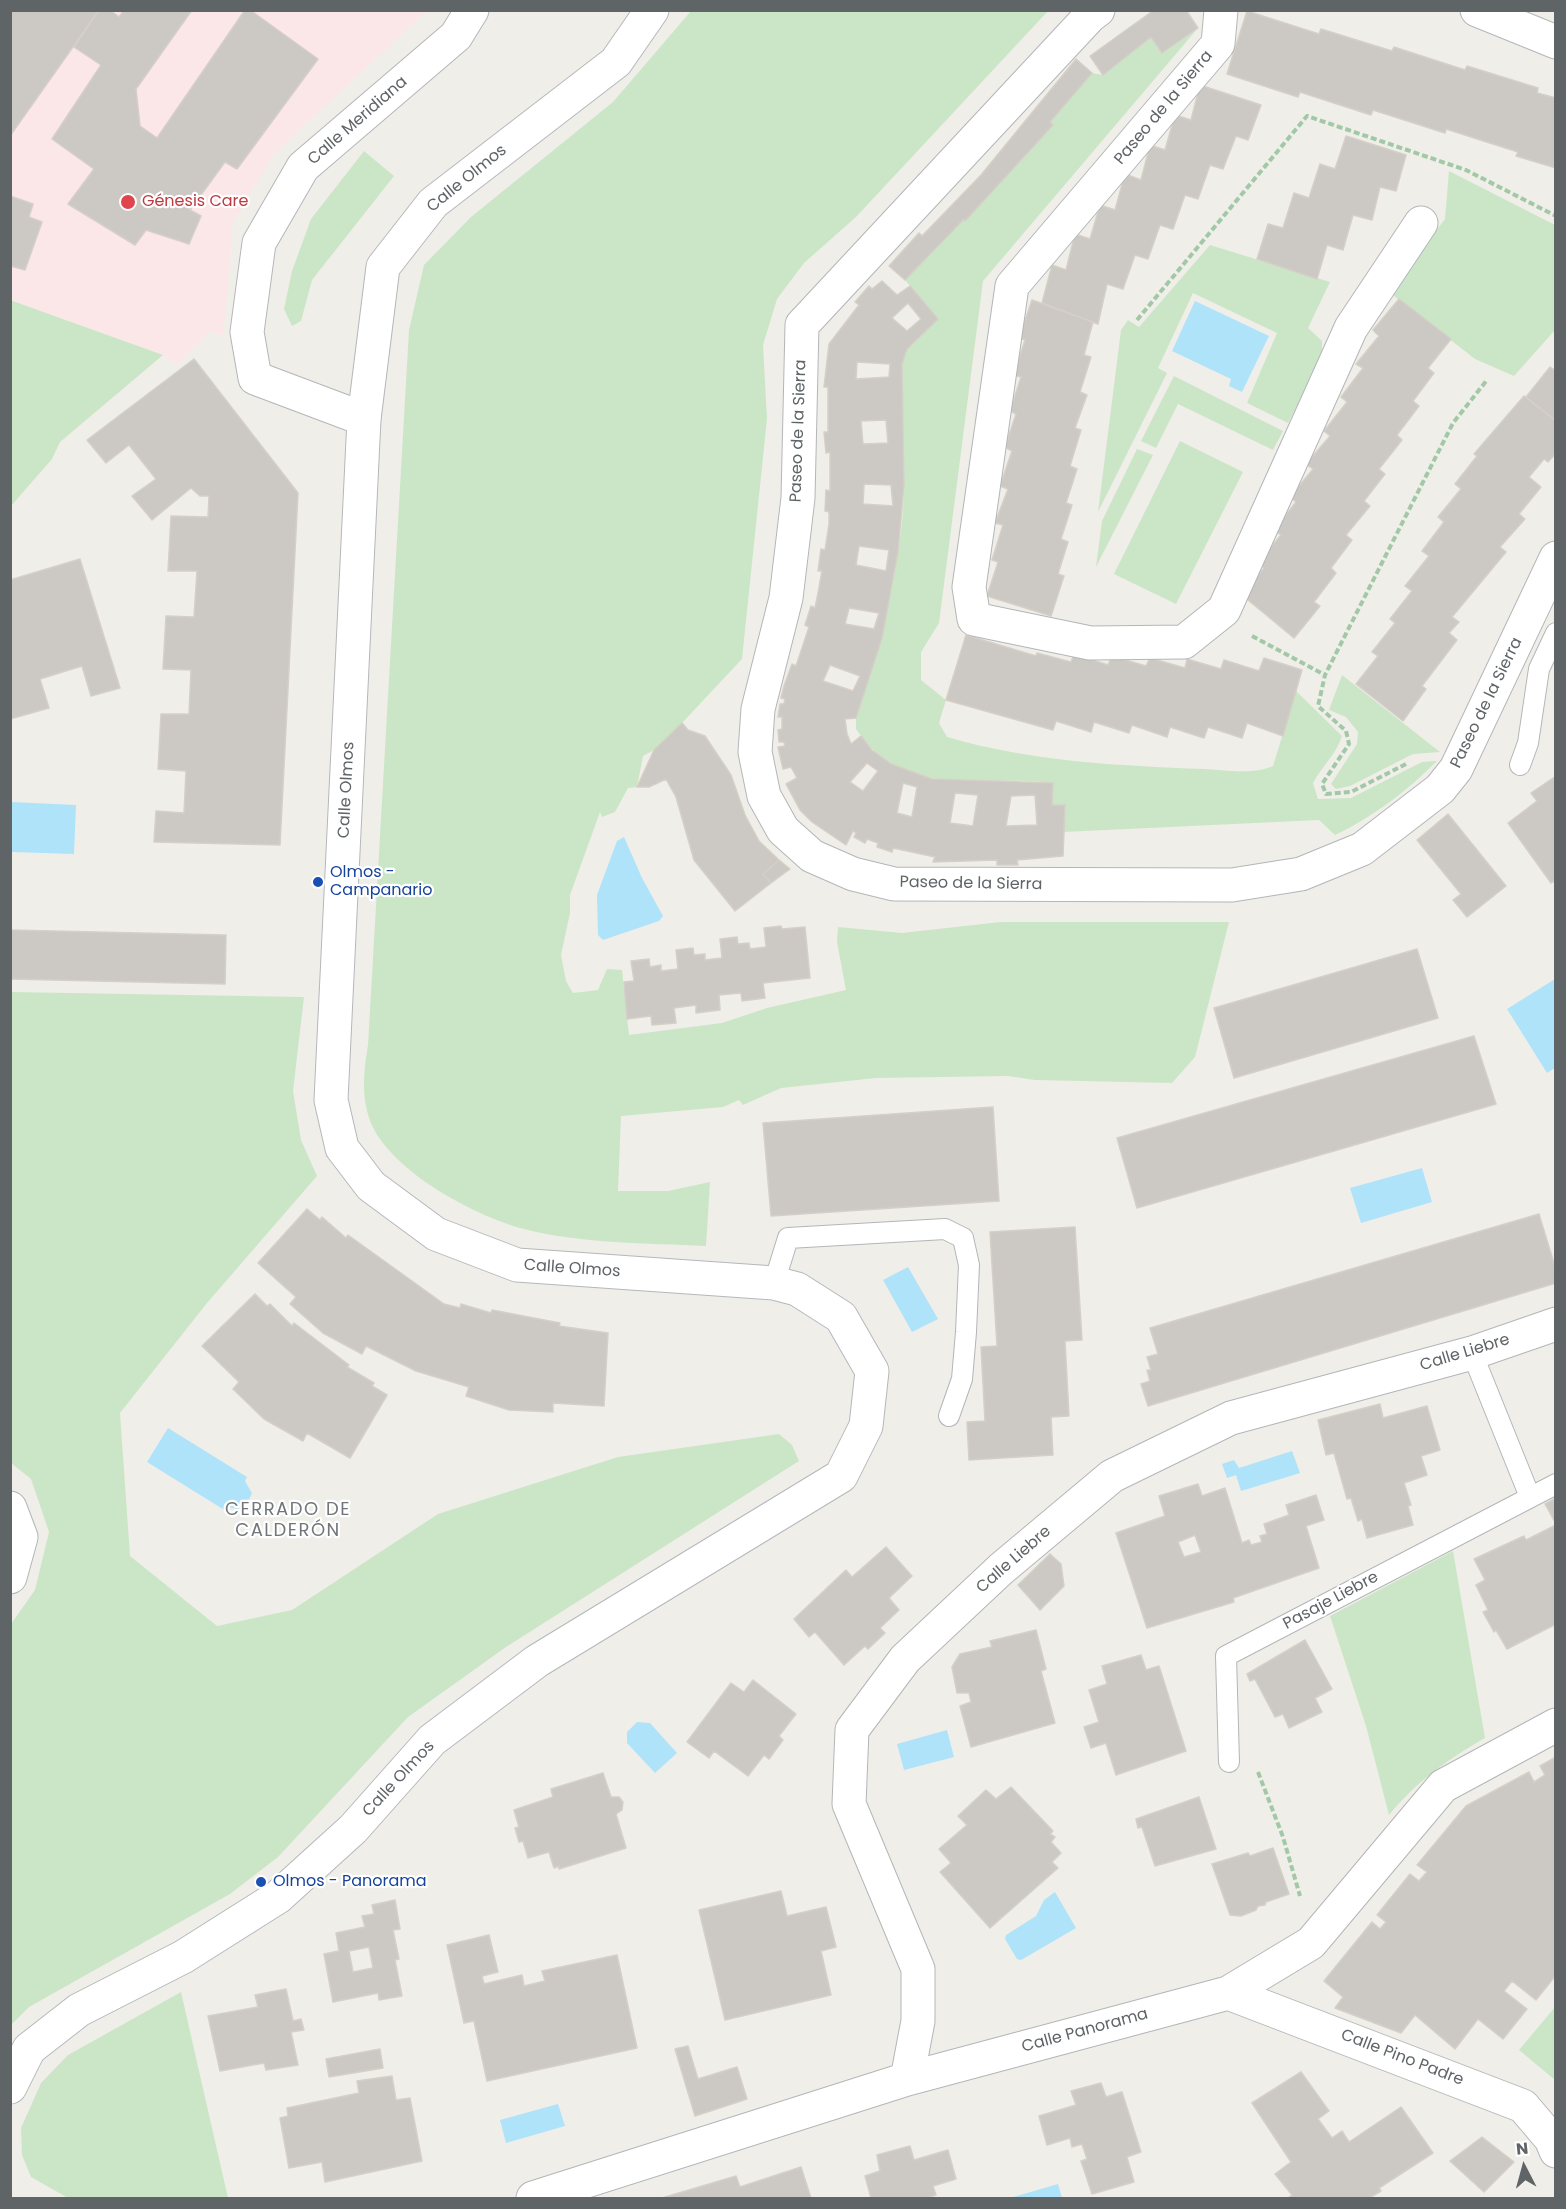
<!DOCTYPE html>
<html>
<head>
<meta charset="utf-8">
<style>
  body { margin:0 }
  #map { position:relative; width:1566px; height:2209px; overflow:hidden; background:#f0eee8; font-family:Poppins,sans-serif }
  canvas { display:block }
  .frame { position:absolute; inset:0; border:12px solid #5f6467; pointer-events:none }
  .north { position:absolute; left:1494px; top:2137px; width:60px; height:60px; -webkit-text-stroke:4px #fff; paint-order:stroke; rotate:354deg; font-size:16px; font-weight:700; line-height:24px; text-align:center; color:#5f6467 }
  .north::after { content:''; display:block; margin:auto; width:21px; height:27px; background:#5f6467; clip-path:polygon(50% 0,100% 100%,50% 72%,0 100%) }
</style>
</head>
<body>
<div id="map">
<canvas width="1566" height="2209"></canvas>
<div class="frame"></div>
<div class="north">N</div>
</div>
<script>
const ctx = document.querySelector('canvas').getContext('2d');
ctx.lineJoin = 'round';
function fillPath(path, color) { ctx.fillStyle = color; ctx.fill(path, 'evenodd'); }
function stroke(path, color, width, dash) { ctx.strokeStyle = color; ctx.lineWidth = width; ctx.lineCap = dash ? 'butt' : 'round'; ctx.setLineDash(dash || []); ctx.stroke(path); }
function label(font, color, halo, rows, align = 'center') {
  ctx.font = font + ' Poppins,sans-serif'; ctx.lineWidth = 4.5; ctx.setLineDash([]); ctx.textBaseline = 'middle'; ctx.strokeStyle = halo; ctx.fillStyle = color; for (const [text, x, y, turn = 0] of rows) {
    ctx.save(); ctx.translate(x, y); ctx.rotate((+turn || 0) * Math.PI / 180); ctx.textAlign = isNaN(turn) ? turn : align; if (halo) ctx.strokeText(text, 0, 0); ctx.fillText(text, 0, 0); ctx.restore();
  }
}
const medical = new Path2D(`
  M10,11H427L276,151L233,222L223,337L219,333L210,332L177,365L163,355L11,300Z`);
const green = new Path2D(`
  M691,11H1048L856,217L804,263L777,299L763,345L767,419L742,659L682,723L654,750L643,756L637,787L628,788L615,812L602,817L600,812L570,895V913L561,955L566,981L573,993L598,990L607,969L622,970L629,1035L722,1023L767,1008L846,990L837,942L838,927L902,933L1001,922H1229L1195,1057L1172,1083L1035,1080L1008,1076L876,1078L781,1088L743,1105L739,1100L723,1107L621,1116L618,1191H668L710,1182L706,1246C646,1243 584,1244 524,1229C474,1216 386,1169 369,1118C361,1093 364,1070 368,1045L409,330L424,265L471,217L613,102Z
  M1198,28L983,281L939,623L921,652V680L946,700L939,723L947,737C1029,761 1119,766 1204,769C1224,770 1253,775 1273,766L1296,691L1342,736C1336,755 1322,766 1313,783L1318,799L1351,798L1422,762L1437,761C1407,791 1373,817 1335,835L1319,820L1063,832L1065,805H1052L1053,783C979,773 906,803 856,729V718C880,642 903,565 904,484C905,444 902,404 902,364L907,349L938,319L905,280L963,219L966,220L1052,125L1050,122L1092,73L1103,75L1151,37L1163,53Z
  M364,151L394,176L312,280L301,321L292,326L284,309L292,271L311,219Z
  M1449,171L1555,225V330L1514,376L1475,359L1389,292L1445,219Z
  M1210,245L1330,282L1308,328L1322,341V358L1288,423L1247,403L1277,333L1193,293L1158,368L1167,373L1098,512L1121,330L1128,320L1139,327Z
  M10,300L163,355L60,442L52,459L11,506Z
  M1174,376L1283,431L1273,450L1178,404L1156,448L1141,441Z
  M1180,441L1243,472L1176,604L1114,574Z
  M1137,449L1153,455L1096,567L1102,521Z
  M1342,675L1440,752L1413,754L1350,786L1336,789L1331,784L1357,744L1358,732L1346,717L1329,710Z
  M11,992L304,997L293,1091L301,1140L317,1176L207,1303L120,1413L130,1556L217,1626L292,1610L438,1514L618,1457L779,1434L792,1445L799,1461L506,1647L408,1717L278,1857L230,1894L29,2007L11,2025V1624L35,1590L49,1532L31,1479L11,1463Z
  M1453,1551L1485,1738C1447,1760 1417,1781 1389,1815L1366,1726L1330,1616Z
  M181,1992L228,2198H68L31,2177L22,2155L21,2128L41,2083L68,2055Z
  M1555,2007V2080L1519,2050Z`);
const water = new Path2D(`
  M1195,301L1269,336L1242,392L1229,386L1231,379L1172,351Z
  M11,802L76,805L74,854L11,852Z
  M624,837L642,878L663,916L659,921L603,940L598,935L597,895L617,841Z
  M1555,979V1068L1547,1073L1507,1009Z
  M1422,1168L1432,1202L1361,1223L1350,1188Z
  M908,1267L938,1319L912,1332L883,1280Z
  M168,1428L247,1477L245,1481L252,1493L246,1506L237,1509L229,1507L226,1511L147,1462Z
  M1292,1451L1300,1473L1241,1491L1236,1475L1227,1478L1222,1464L1234,1460L1239,1468Z
  M637,1722L650,1723L677,1753L655,1773L627,1743V1732Z
  M947,1730L954,1757L904,1770L897,1744Z
  M1055,1892L1076,1928L1021,1960L1017,1959L1005,1939L1006,1935L1036,1916L1044,1900Z
  M558,2104L565,2126L506,2143L500,2120Z
  M1058,2184L1062,2198H1010Z`);
const building = new Path2D(`
  M10,10H99L10,136Z
  M99,10H110L119,17L124,10H192L136,89L140,126L157,138L245,10H250L318,59L237,169L225,162L190,210L201,216L189,244L146,230L135,245L68,204L94,169L52,139L101,65L74,47Z
  M1154,10H1186L1198,28L1162,53L1151,37L1103,75L1090,56Z
  M1247,11L1319,34L1321,29L1392,51L1394,47L1465,70L1467,66L1538,88L1537,93L1556,98V168L1516,156L1518,152L1446,129L1445,133L1373,110L1371,115L1300,92L1298,97L1227,74Z
  M1076,59L1092,73L1050,122L1053,125L965,221L964,219L905,280L889,266L919,233L922,236L981,175Z
  M1200,85L1261,105L1248,140L1236,136L1223,169L1210,165L1198,199L1185,195L1173,229L1160,225L1148,259L1135,255L1123,289L1107,284L1098,324L1042,303L1052,265L1066,270L1075,234L1090,239L1100,205L1115,210L1125,174L1141,180L1150,145L1165,150L1175,115L1191,120Z
  M1346,136L1406,155L1396,191L1380,187L1372,220L1353,215L1343,250L1327,245L1317,279L1257,259L1268,224L1283,228L1294,193L1309,198L1320,164L1335,169Z
  M10,196L33,204L29,217L42,222L25,270L11,266L10,269Z
  M882,281L897,295L910,286L938,319L907,349L902,364L904,485L898,552L882,638L856,718L845,719L847,734L851,744L861,736L872,750L891,764L932,779L1053,783L1052,805H1065L1063,856L1017,860L1018,865H997V860L933,862L935,857L893,848L892,852L877,847L878,843L867,839L865,843L854,837L856,833L853,831L846,845L812,822L800,810L786,784L797,778L791,767L783,769L778,747L785,746L784,742H779L778,730L782,729V717H778L780,704H784L785,699L781,698L784,686L792,664L796,666L809,627L805,625L811,606L815,608L818,593L822,571H818L821,549L825,550L829,524V512L825,511L826,490L830,491V452L826,453L824,432H828V387H824L829,344L859,305L855,302L869,286L872,289ZM908,303L921,319L907,331L892,318ZM857,362L890,364L889,377L856,379ZM886,420L888,443L863,444L861,421ZM864,484L891,485L893,506L863,504ZM859,546L889,550L886,571L856,565ZM849,608L879,613L874,629L845,624ZM830,665L860,676L853,691L823,681ZM867,763L878,771L863,791L850,782ZM903,783L917,787L912,817L897,813ZM955,793L978,795L973,826L950,823ZM1035,795L1037,825L1006,826L1011,796Z
  M1399,299L1451,339L1428,368L1434,373L1413,401L1419,406L1397,435L1402,440L1379,469L1385,474L1364,501L1370,506L1346,535L1352,540L1331,568L1336,573L1314,602L1320,606L1294,638L1242,595L1264,568L1257,563L1281,535L1274,530L1296,502L1290,497L1313,469L1306,464L1330,436L1324,431L1347,402L1341,397L1363,368L1356,364L1379,336L1373,330Z
  M1032,300L1093,322L1084,355L1091,357L1080,392L1087,395L1075,428L1081,430L1070,466L1077,469L1066,503L1072,505L1061,539L1068,542L1058,574L1064,576L1051,616L987,596L998,562L992,560L1003,525L995,523L1008,489L1000,486L1012,451L1005,447L1016,414L1010,411L1021,377L1014,375L1025,340L1019,338Z
  M194,359L298,493L280,845L154,842L156,811L184,813L186,771L158,769L161,714H189L191,670L163,669L166,616L194,617L197,571H168L171,516L208,517L209,496H200L191,488L152,520L132,496L156,479L129,445L106,463L87,440Z
  M1550,367L1556,371V421L1526,397Z
  M1524,396L1556,421V453L1548,462L1544,459L1529,477L1541,487L1519,514L1525,519L1500,547L1506,552L1452,617L1459,622L1449,633L1457,640L1422,686L1426,689L1403,721L1356,684L1378,656L1372,652L1395,623L1390,619L1412,591L1405,586L1429,556L1422,551L1444,522L1438,517L1461,489L1455,484L1477,456L1474,454Z
  M80,559L120,688L91,696L82,666L40,679L49,708L10,719V580Z
  M966,635L1036,656L1037,653L1071,662L1074,654L1108,665L1112,656L1146,666L1150,658L1185,668L1187,659L1221,669L1224,660L1259,671L1264,658L1302,670L1283,736L1247,723L1242,738L1208,727L1204,738L1170,727L1167,737L1132,725L1129,733L1094,722L1091,732L1056,721L1053,730L946,700Z
  M682,723L688,730L705,736L731,775L745,815L759,841L779,860L763,874L771,883L735,911L694,860L676,797L666,779L649,787H637L654,750Z
  M1556,776V880L1551,883L1508,823L1537,801L1531,793Z
  M1448,814L1506,886L1467,917L1453,900L1461,894L1417,840Z
  M779,860L790,869L771,883L763,874Z
  M781,926L782,929L805,927L810,978L763,983L765,998L742,1001L741,993L719,995L720,1010L696,1013V1005L674,1008L676,1023L652,1025L651,1016L627,1019L624,982L634,981L631,961L649,959L650,967L661,965V971L678,969L676,950L693,948L694,955L705,954V960L722,958L720,939L737,937L738,944L749,943L750,949L766,947L764,928Z
  M10,930L226,935L225,984L10,979Z
  M1417,949L1438,1018L1234,1078L1214,1008Z
  M1474,1036L1496,1104L1137,1208L1117,1138Z
  M993,1107L999,1201L771,1216L763,1123Z
  M307,1209L320,1220L322,1217L346,1238L348,1235L444,1304L460,1308L461,1304L491,1313L492,1310L560,1323L559,1326L608,1333L604,1406L553,1403V1412L509,1410L466,1396L469,1387L416,1371L366,1346L362,1354L323,1333L290,1304L296,1297L258,1263Z
  M1539,1214L1556,1270V1283L1148,1406L1141,1384L1150,1381L1147,1370H1151L1147,1357L1158,1354L1150,1328Z
  M1075,1227L1082,1340L1065,1341L1069,1416L1051,1417L1053,1455L969,1460L967,1422L985,1421L981,1347L997,1346L990,1232Z
  M255,1294L267,1306L270,1304L292,1326L294,1323L349,1365L347,1367L374,1383L372,1386L387,1395L350,1458L307,1433L303,1441L264,1419L233,1389L239,1382L202,1346Z
  M1380,1404L1383,1418L1427,1406L1440,1450L1421,1456L1427,1475L1404,1483L1411,1505L1408,1506L1413,1525L1367,1538L1362,1519L1358,1521L1351,1498L1347,1499L1334,1453L1326,1455L1318,1420Z
  M1198,1484L1202,1496L1225,1488L1242,1543L1249,1540L1251,1545L1262,1542L1260,1536L1267,1534L1264,1524L1289,1515L1286,1505L1316,1495L1324,1520L1306,1526L1319,1568L1233,1598L1234,1602L1147,1628L1116,1533L1165,1516L1159,1496ZM1195,1535L1201,1552L1184,1557L1178,1542Z
  M1556,1498V1524L1545,1504Z
  M1556,1525V1624L1507,1649L1496,1630L1494,1632L1483,1612L1488,1610L1476,1585L1485,1580L1474,1559L1524,1536L1526,1540Z
  M886,1547L912,1576L889,1598L899,1610L880,1628L885,1633L868,1649L865,1646L844,1665L815,1632L809,1637L794,1619L846,1570L852,1577Z
  M1050,1554L1061,1564L1064,1586L1040,1610L1018,1585Z
  M1036,1630L1046,1669L1041,1671L1055,1723L971,1747L960,1706L971,1702L969,1693H957L952,1667L960,1654L992,1647L990,1641Z
  M1305,1640L1332,1689L1315,1698L1322,1712L1289,1728L1283,1714L1275,1717L1255,1679L1250,1681L1247,1674Z
  M1141,1655L1146,1670L1159,1666L1186,1751L1116,1775L1106,1743L1091,1748L1084,1727L1099,1722L1089,1690L1107,1684L1102,1666Z
  M753,1680L796,1714L779,1736L783,1740L769,1759L764,1755L748,1776L714,1751L709,1758L687,1742L731,1683L744,1692Z
  M1556,1757V1975L1536,2000L1512,1981L1504,1991L1527,2009L1503,2039L1478,2019L1455,2049L1415,2015L1401,2033L1335,2008L1343,1997L1324,1981L1372,1922L1380,1929L1386,1922L1377,1915L1410,1874L1419,1881L1427,1872L1417,1865L1466,1806L1529,1772L1534,1782L1545,1775L1540,1766Z
  M603,1773L611,1797H619L623,1802L622,1810L616,1814L626,1848L559,1869V1866L554,1868L549,1852L528,1858L523,1841L519,1842L515,1828L519,1827L514,1810L553,1797L551,1789Z
  M1011,1787L1053,1831L1050,1834L1055,1837L1051,1842L1061,1853L1052,1862L1058,1868L990,1928L940,1872L951,1863L939,1849L967,1825L958,1816L986,1790L996,1799Z
  M1199,1797L1216,1849L1155,1866L1142,1827L1138,1828L1136,1819Z
  M1273,1848L1289,1894L1266,1902L1265,1905L1258,1906L1256,1910L1241,1916L1230,1915L1212,1864L1248,1853L1250,1856Z
  M781,1891L787,1916L826,1907L836,1947L821,1951L831,1995L725,2020L699,1910Z
  M395,1900L400,1929L393,1930L399,1959L395,1960L402,1996L379,2000L378,1993L333,2002L324,1954L339,1951L336,1933L365,1927L362,1916L374,1914L372,1905ZM369,1947L373,1968L353,1972L349,1951Z
  M489,1935L498,1972L482,1976L484,1984L522,1975L524,1986L545,1981L542,1971L617,1955L637,2048L487,2081L474,2021L464,2023L447,1945Z
  M286,1989L293,2021L301,2019L304,2030L291,2032L298,2065L266,2070L264,2063L220,2071L208,2016L258,2007L255,1995Z
  M688,2046L698,2079L737,2067L747,2099L695,2116L675,2049Z
  M380,2049L383,2068L329,2077L326,2059Z
  M1301,2072L1329,2111L1318,2119L1332,2138L1342,2131L1349,2142L1401,2107L1433,2153L1379,2188L1381,2191L1369,2198H1288L1292,2195L1275,2174L1291,2162L1252,2103Z
  M392,2076L396,2100L410,2098L422,2161L325,2182L322,2162L289,2168L280,2118L288,2116L287,2108L359,2093L357,2081Z
  M1101,2083L1106,2097L1122,2092L1141,2152L1127,2157L1134,2182L1092,2194L1081,2161L1087,2159L1082,2144L1072,2147L1070,2138L1047,2145L1039,2116L1076,2105L1071,2091Z
  M1482,2137L1514,2162L1484,2192L1450,2161Z
  M910,2146L914,2160L948,2150L956,2179L933,2186L936,2195L927,2198H871L865,2176L880,2171L877,2155Z
  M801,2167L811,2198H662L736,2176L740,2187Z`);
const path = new Path2D(`
  M1137,320L1307,116L1466,170L1556,216
  M1252,636L1325,675
  M1406,764L1351,792L1326,794L1322,784L1349,744L1346,731L1318,706L1325,675L1453,423L1487,380
  M1258,1772L1283,1837L1300,1896`);
const lane = new Path2D(`
  M1520,765L1528,743L1539,669L1556,633
  M774,1283L788,1238L945,1229L963,1238L969,1265L966,1332L962,1379L949,1416
  M1472,1353L1530,1497
  M1229,1762L1226,1656L1556,1484`);
const street = new Path2D(`
  M1098,10L1090,16L802,325L798,498L786,598L758,709L755,752L764,796L783,830L812,856L853,874L894,884L1232,885L1301,874L1362,849L1440,789L1456,769L1556,558
  M1221,10L1218,44L1012,286L969,587L974,619L1090,643L1184,642L1224,610L1351,328L1421,223
  M1477,10L1556,42
  M364,419L255,378L247,332L259,243L303,167L456,36L472,10
  M10,1508L21,1537L10,1577
  M1228,1993L1523,2106L1551,2139L1556,2151
  M907,2079L918,2021V1969L849,1804L852,1730L905,1659L1001,1569L1112,1476L1231,1418L1472,1353L1556,1324
  M533,2198L907,2079L1228,1993L1311,1943L1443,1786L1556,1725`);
const secondary = new Path2D(`
  M10,2087L29,2049L79,2010L183,1957L278,1897L353,1829L432,1740L537,1661L841,1476L866,1426L872,1371L841,1317L797,1289L774,1283L517,1265L436,1234L371,1186L342,1148L331,1100L364,419L383,267L433,203L616,62L652,10`);
const markers = [
  [128,202,8,"#e0444e"],
  [318,882,6,"#1a4fb4"],
  [261,1882,6,"#1a4fb4"]
];
const streetNames = [
  ["Paseo de la Sierra",1164,108,-50],
  ["Calle Meridiana",358,121,-41],
  ["Calle Olmos",467,179,-39],
  ["Paseo de la Sierra",799,431,-88],
  ["Paseo de la Sierra",1487,703,-64],
  ["Calle Olmos",347,790,-87],
  ["Paseo de la Sierra",971,884,1],
  ["Calle Olmos",572,1269,4],
  ["Calle Liebre",1465,1353,-17],
  ["Calle Liebre",1014,1560,-41],
  ["Pasaje Liebre",1331,1601,-28],
  ["Calle Olmos",399,1779,-47],
  ["Calle Panorama",1085,2031,-15],
  ["Calle Pino Padre",1402,2058,21]
];
const healthNames = [
  ["Génesis Care",142,202]
];
const transitNames = [
  ["Olmos -",330,873],
  ["Campanario",330,891],
  ["Olmos - Panorama",273,1882]
];
const neighbourhoodNames = [
  ["CERRADO DE",288,1510],
  ["CALDERÓN",288,1531]
];
fillPath(medical, '#fbe7e8');
fillPath(green, '#cbe6c7');
fillPath(water, '#afe3fa');
fillPath(building, '#ccc9c4');
stroke(building, '#d5cfc7', 1.5);
stroke(lane, '#b3b6b9', 22);
stroke(street, '#b3b6b9', 35);
stroke(secondary, '#b4b8bb', 35);
stroke(path, '#a2c9a7', 4, [6, 3]);
stroke(lane, '#fff', 20);
stroke(street, '#fff', 33);
stroke(secondary, '#fff', 33);
for (const [x, y, r, color] of markers) { const dot = new Path2D(); dot.arc(x, y, r, 0, 2 * Math.PI); ctx.fillStyle = color; ctx.fill(dot); stroke(dot, '#fff', 2); }
label('16px', '#5f6467', '#fff', streetNames);
label('16px', '#be3a42', '#fff', healthNames, 'left');
label('16px', '#164399', '#fff', transitNames, 'left');
ctx.letterSpacing = '1.5px';
label('18px', '#707679', '#fff', neighbourhoodNames);
ctx.letterSpacing = '0px';
</script>
</body>
</html>
